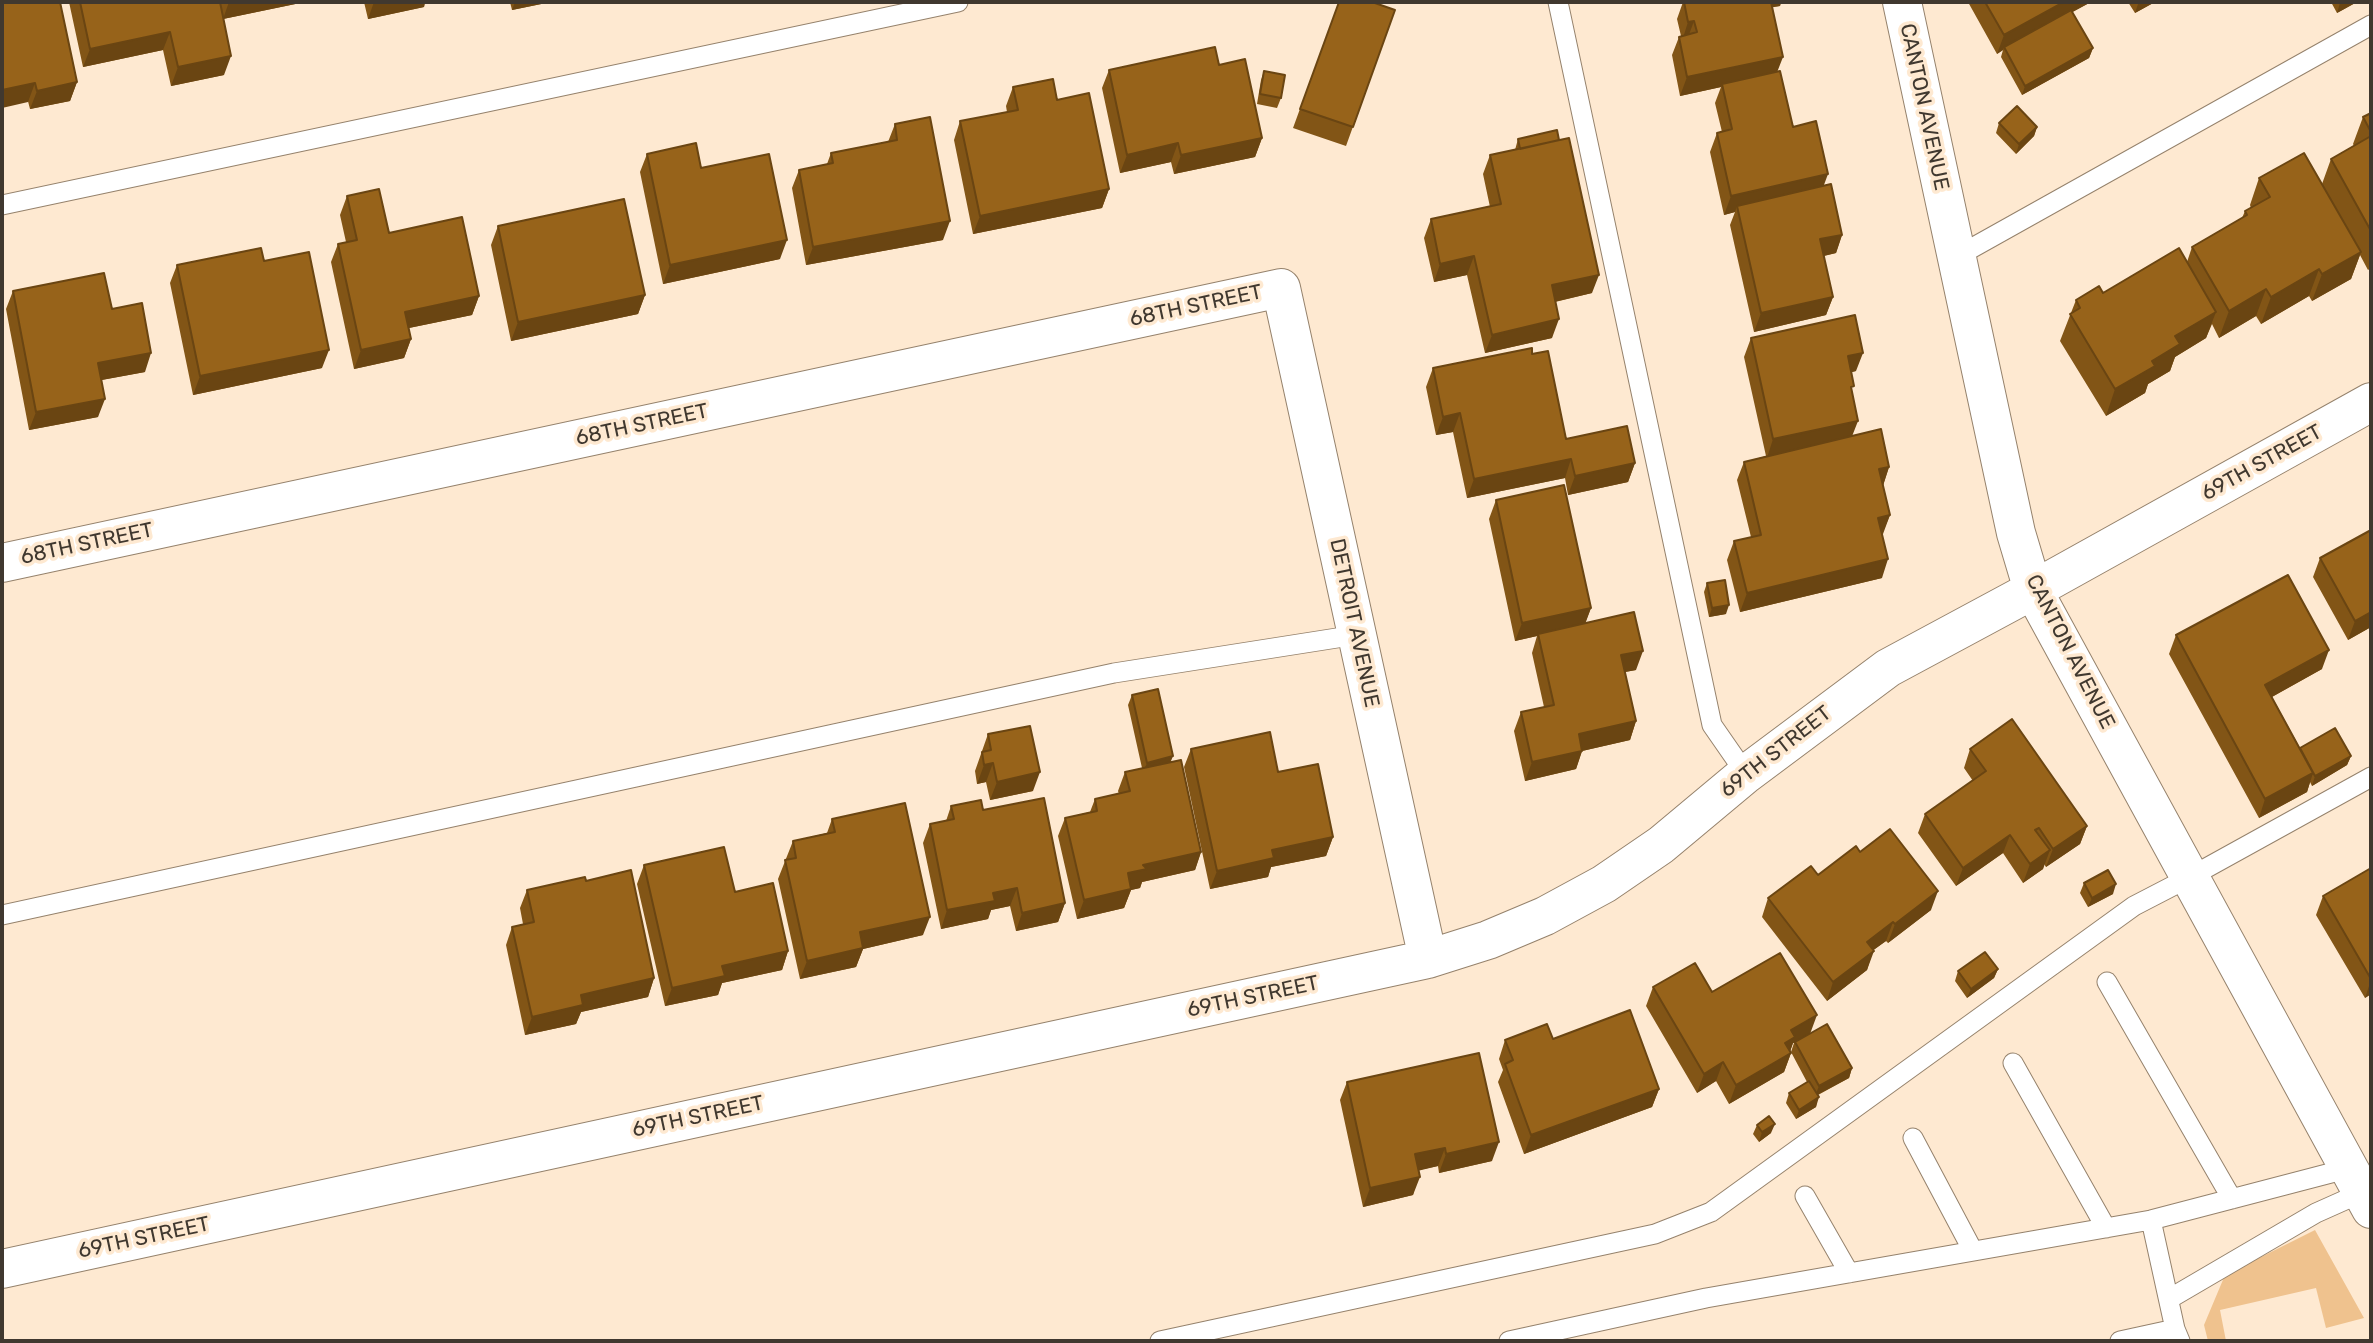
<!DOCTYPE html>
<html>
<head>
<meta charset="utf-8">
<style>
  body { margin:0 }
  #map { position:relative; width:2373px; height:1343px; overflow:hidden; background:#fee9d1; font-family:Rubik,sans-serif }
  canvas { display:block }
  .frame { position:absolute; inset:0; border:4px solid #40382f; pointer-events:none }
</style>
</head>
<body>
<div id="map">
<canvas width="2373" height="1343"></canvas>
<div class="frame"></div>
</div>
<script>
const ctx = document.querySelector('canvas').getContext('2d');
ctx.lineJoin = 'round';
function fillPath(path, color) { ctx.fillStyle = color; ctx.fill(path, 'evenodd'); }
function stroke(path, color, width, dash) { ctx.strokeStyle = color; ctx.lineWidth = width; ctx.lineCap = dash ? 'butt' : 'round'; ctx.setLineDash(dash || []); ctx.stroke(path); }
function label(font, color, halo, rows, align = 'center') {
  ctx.font = font + ' Rubik,sans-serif'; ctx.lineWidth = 7; ctx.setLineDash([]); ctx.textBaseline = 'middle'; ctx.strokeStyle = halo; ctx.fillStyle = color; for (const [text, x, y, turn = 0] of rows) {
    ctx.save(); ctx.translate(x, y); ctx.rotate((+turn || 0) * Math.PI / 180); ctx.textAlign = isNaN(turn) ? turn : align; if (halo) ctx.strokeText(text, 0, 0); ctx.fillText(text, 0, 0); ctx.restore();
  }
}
const green = new Path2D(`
  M2315,1230L2364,1318L2326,1328L2316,1288L2220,1310L2226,1341H2208L2204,1325L2225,1275Z`);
const service = new Path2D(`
  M1558,2L1712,725L1746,774
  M2,205L958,2
  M1956,257L2371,25
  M2,915L1114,673L1356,635
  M2107,982L2232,1199
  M2013,1063L2106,1228
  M1913,1138L1973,1251
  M1805,1196L1849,1273
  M2151,1220L2175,1329L2180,1341
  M2169,1299L2316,1213L2363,1192
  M1160,1341L1655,1234L1711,1212L2134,906L2190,877L2371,777
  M1509,1341L1706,1298L2151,1220L2350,1168
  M2120,1341L2175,1329`);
const minor = new Path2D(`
  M1902,2L2016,533L2033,590L2371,1209
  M2,563L1281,288L1428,959
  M2,1269L1428,959L1488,940L1545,916L1604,884L1661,845L1746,774L1888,668L2033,590L2371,402`);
const wall = new Path2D(`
  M2,2L77,82L70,101L30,109Z
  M69,2H305L223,19L224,75L171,86L163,50L83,67Z
  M364,2H425L424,7L368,19Z
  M510,2H551L512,10Z
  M1339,2L1395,10L1346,146L1293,128Z
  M1683,2H1781L1780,6L1772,7L1777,72L1793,127L1823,186L1842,235L1836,253L1824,256L1833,297L1826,315L1754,332L1730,225L1735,212L1724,215L1710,152L1717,133L1722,132L1715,103L1721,87L1680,96L1672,55L1679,37L1681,36L1677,19Z
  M1968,2H2091L2072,12L2093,48L2089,58L2022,95L2001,57L2003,50L1997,54Z
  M2128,2H2155L2135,13Z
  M2331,2H2357L2337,13Z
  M1219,65L1262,138L1255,157L1174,174L1171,162L1120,173L1102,88L1109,70Z
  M1264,71L1281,98L1277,108L1257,104L1261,80Z
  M1013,87L1057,100L1109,189L1102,208L973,234L954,140L960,121L1007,112L1006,106Z
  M2371,113V268L2368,270L2360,255L2351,279L2312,301L2309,296L2261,324L2256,316L2219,338L2212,324L2206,338L2175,357L2170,371L2148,384L2145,393L2106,416L2060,341L2076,300L2103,293L2187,262L2192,247L2242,218L2245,211L2251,208L2250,205L2259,178L2322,184L2331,159L2354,146L2353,144L2363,117Z
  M1999,123L2037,127L2034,136L2016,154L1996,133Z
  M895,124L943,240L806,265L792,188L799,170L827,164L831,153L888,142Z
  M1518,139L1592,293L1555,302L1552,338L1485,353L1467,275L1434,282L1424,238L1431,219L1490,207L1483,174L1490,155L1515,150Z
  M647,154L701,168L780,259L663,284L640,172Z
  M347,196L389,233L479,296L472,315L409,328L411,339L404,358L354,369L331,262L338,244L346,242L340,215Z
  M498,226L645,295L638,314L511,341L491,245Z
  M264,261L322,368L193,395L170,283L177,265Z
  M13,291L112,309L145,372L101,380L98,417L29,430L6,309Z
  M1751,338L1856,371L1851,372L1852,436L1889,467L1883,485L1890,515L1882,534V578L1740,612L1727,560L1734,541L1751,537L1737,480L1744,462L1766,456L1744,357Z
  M1532,354L1566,439L1635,463L1628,482L1568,495L1565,478L1467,498L1453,432L1436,435L1426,387L1433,368Z
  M1496,500L1591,608L1585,623L1636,670L1625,672L1636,721L1630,740L1582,751L1576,769L1525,781L1514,731L1521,712L1544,707L1532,653L1537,636L1515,641L1489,519Z
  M2320,558L2371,627L2348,640L2313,577Z
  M1707,583L1726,614L1709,617L1704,592Z
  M2176,635L2322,669L2272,697L2300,748L2351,756L2347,765L2312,786L2310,782L2307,792L2259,818L2169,654Z
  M1132,695L1171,762L1201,852L1195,870L1142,882L1140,888L1131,890L1124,908L1077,919L1058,836L1065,818L1090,812L1095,799L1119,794L1118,791L1125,772L1142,768L1128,705Z
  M988,734L1033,791L990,800L986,782L977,784L975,771Z
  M1191,749L1278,772L1333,837L1326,856L1271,867L1268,877L1210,889L1184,767Z
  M1970,749L2087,826L2080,844L2046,867L2044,864L2043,869L2023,883L2003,853L1956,886L1918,833L1925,814L1973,781L1964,768Z
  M951,806L983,810L1065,903L1058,922L1016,931L1010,906L991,910L988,919L941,929L923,843L930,824L946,821Z
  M832,819L923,935L863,949L856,967L800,979L778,879L793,841L827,833Z
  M1860,852L1931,910L1888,943L1886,941L1873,950L1867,970L1827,1001L1762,917L1768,898L1818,875Z
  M644,865L735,892L788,951L782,970L722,983L718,995L665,1006L637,884Z
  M2371,868V994L2365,998L2316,915L2323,896Z
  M586,881L654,978L648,997L581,1012L576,1024L525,1035L506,945L512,927L523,924L520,908L527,890Z
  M2084,883L2113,894L2088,907L2080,893Z
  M1998,969L1994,978L1967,998L1955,981L1958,971Z
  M1653,987L1712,992L1810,1034L1852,1068L1849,1078L1818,1095L1816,1107L1796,1119L1786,1103L1789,1093L1807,1082L1791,1052L1794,1043H1793L1790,1052L1791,1053L1784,1072L1729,1104L1716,1081L1697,1093L1646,1006Z
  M1553,1039L1659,1089L1652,1107L1524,1154L1498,1082L1503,1070L1499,1059L1505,1040Z
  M1347,1082L1492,1161L1439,1173L1438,1166L1419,1170L1413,1195L1363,1207L1340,1100Z
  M1757,1125L1771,1133L1759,1142L1753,1134Z`);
const shadedWall = new Path2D(`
  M229,2H305L223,19Z
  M374,2H425L424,7L368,19Z
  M515,2H551L512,10Z
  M1765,2H1781L1780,6L1762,9Z
  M2064,2H2091L2005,49L2004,47L2003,50L1997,54L2004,35Z
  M2142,2H2155L2135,13L2138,4Z
  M2343,2H2357L2337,13L2340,3Z
  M1694,21L1687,40L1682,41L1688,22Z
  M170,32L163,50L83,67L90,49Z
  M2093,48L2089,58L2022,95L2025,86Z
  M231,56L224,75L171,86L178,67Z
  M1783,57L1776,75L1722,84L1721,87L1680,96L1687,77Z
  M77,82L70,101L30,109L37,91Z
  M35,83L28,102L2,108V90Z
  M2037,127L2034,136L2016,154L2019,144Z
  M1262,138L1255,157L1174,174L1181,155Z
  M1178,143L1171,162L1120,173L1127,155Z
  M1828,174L1821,193L1737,206L1735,212L1724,215L1731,196Z
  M1109,189L1102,208L973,234L980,216Z
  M950,221L943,240L806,265L813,247Z
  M1842,235L1836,253L1814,258L1820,239Z
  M787,240L780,259L663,284L670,265Z
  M2361,252L2351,279L2312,301L2322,274Z
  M1474,256L1467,275L1434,282L1440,264Z
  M2319,269L2309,296L2261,324L2271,297Z
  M1599,275L1592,293L1545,304L1552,285Z
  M2266,289L2256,316L2219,338L2229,311Z
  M645,295L638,314L511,341L518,322Z
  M479,296L472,315L399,330L405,312Z
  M1833,297L1826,315L1754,332L1761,313Z
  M2216,312L2206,338L2175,357L2170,371L2148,384L2145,393L2106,416L2115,389L2152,361L2175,336Z
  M1559,319L1552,338L1485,353L1492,335Z
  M411,339L404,358L354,369L361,350Z
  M329,350L322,368L193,395L200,376Z
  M151,353L145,372L91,382L98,363Z
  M1863,353L1856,371L1841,375L1848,356Z
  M105,399L98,417L29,430L36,412Z
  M1460,413L1453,432L1436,435L1443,417Z
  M1858,421L1851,439L1767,458L1773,439Z
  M1571,459L1565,478L1467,498L1474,479Z
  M1635,463L1628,482L1568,495L1575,476Z
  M1889,467L1883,486L1879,469Z
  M1890,515L1883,534L1872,536L1878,518Z
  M1888,559L1882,578L1740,612L1747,593Z
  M1729,605L1726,614L1709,617L1712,608Z
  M1591,608L1584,627L1538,634L1537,636L1515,641L1522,623Z
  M2371,612V627L2348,640L2355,621Z
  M2329,650L2322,669L2259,704L2265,685Z
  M1643,651L1636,670L1614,674L1621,655Z
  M1636,721L1630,740L1582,751L1576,769L1525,781L1532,762L1579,734Z
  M1173,756L1169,766L1143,772L1147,763Z
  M2351,756L2347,765L2312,786L2315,776Z
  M993,763L986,782L977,784L984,765Z
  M1040,772L1033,791L990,800L997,782Z
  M2313,773L2307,792L2259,818L2265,799Z
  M2087,826L2080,844L2046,867L2053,849Z
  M2010,835L2003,853L1956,886L1963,868Z
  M1333,837L1326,856L1271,867L1268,877L1210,889L1217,871L1272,850Z
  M2050,850L2043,869L2023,883L2030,864Z
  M1201,852L1195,870L1142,882L1140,888L1131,890L1124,908L1077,919L1084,900L1143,865Z
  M2116,884L2113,894L2088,907L2092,898Z
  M1017,888L1010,906L991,910L988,919L941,929L947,910L993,893Z
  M1938,891L1931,910L1888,943L1895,924Z
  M1065,903L1058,922L1016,931L1022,913Z
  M930,917L923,935L863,949L856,967L800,979L807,961L860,932Z
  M1893,922L1886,941L1860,960L1867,942Z
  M788,951L782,970L722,983L718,995L665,1006L672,988L722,966Z
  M1874,951L1867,970L1827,1001L1833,982Z
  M1998,969L1994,978L1967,998L1971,989Z
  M654,978L648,997L581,1012L576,1024L525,1035L532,1017L581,995Z
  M2371,980V994L2365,998Z
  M1817,1015L1810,1034L1793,1043L1789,1054L1791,1053L1784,1072L1729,1104L1736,1085L1791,1030Z
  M1723,1062L1716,1081L1697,1093L1704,1074Z
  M1852,1068L1849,1078L1815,1096L1819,1086Z
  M1659,1089L1652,1107L1524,1154L1531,1135Z
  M1819,1097L1816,1107L1796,1119L1799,1110Z
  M1775,1124L1771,1133L1759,1142L1762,1132Z
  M1499,1142L1492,1161L1439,1173L1446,1154Z
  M1445,1148L1438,1166L1409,1173L1415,1154Z
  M1420,1177L1413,1195L1363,1207L1370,1188Z`);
const building = new Path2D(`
  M2,2H60L77,82L37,91L35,83L2,90Z
  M80,2H220L231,56L178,67L170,32L90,49Z
  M1339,2H1372L1395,10L1353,127L1300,109Z
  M1684,2H1771L1783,57L1687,77L1679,37L1697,32L1694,21L1688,22Z
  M1985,2H2064L2004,35Z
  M2071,10L2093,48L2025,86L2004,47Z
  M1215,47L1219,65L1245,59L1262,138L1181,155L1178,143L1127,155L1109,70Z
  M1264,71L1285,75L1281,98L1260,94Z
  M1780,71L1793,127L1816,121L1828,174L1731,196L1717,133L1732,129L1722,84Z
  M1053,79L1057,100L1089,93L1109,189L980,216L960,121L1018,110L1013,87Z
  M2017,106L2037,127L2019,144L1999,123Z
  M2371,113V132L2363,117Z
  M930,117L950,221L813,247L799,170L833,163L831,153L897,140L895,124Z
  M1557,130L1559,140L1520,149L1518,139Z
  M2371,136V231L2331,159Z
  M1569,138L1599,275L1552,285L1559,319L1492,335L1474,256L1440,264L1431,219L1501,204L1490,155Z
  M696,143L701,168L769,154L787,240L670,265L647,154Z
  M2304,153L2361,252L2322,274L2319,269L2271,297L2266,289L2229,311L2192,247L2247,215L2245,211L2270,197L2259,178Z
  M1831,184L1842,235L1820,239L1833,297L1761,313L1737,206Z
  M379,189L389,233L462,217L479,296L405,312L411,339L361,350L338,244L357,240L347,196Z
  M624,199L645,295L518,322L498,226Z
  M261,248L264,261L309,252L329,350L200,376L177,265Z
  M2179,248L2216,312L2175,336L2180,344L2152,361L2155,366L2115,389L2070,314L2080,308L2076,300L2099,286L2103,293Z
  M104,273L112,309L142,303L151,353L98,363L105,399L36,412L13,291Z
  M1855,315L1863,353L1848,356L1854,386L1851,387L1858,421L1773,439L1751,338Z
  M1532,348V354L1548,351L1566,439L1627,426L1635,463L1575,476L1571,459L1474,479L1460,413L1443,417L1433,368Z
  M1881,429L1889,467L1879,469L1890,515L1878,518L1888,559L1747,593L1734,541L1761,535L1744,462Z
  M1564,485L1591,608L1522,623L1496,500Z
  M2371,530V612L2355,621L2320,558Z
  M2288,575L2329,650L2265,685L2313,773L2265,799L2176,635Z
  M1725,580L1729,605L1712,608L1707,583Z
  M1634,612L1643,651L1621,655L1636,721L1579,734L1582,751L1532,762L1521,712L1554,705L1538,634Z
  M1158,689L1173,756L1147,763L1132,695Z
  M2012,719L2087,826L2053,849L2039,828L2035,830L2050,850L2030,864L2010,835L1963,868L1925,814L1986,771L1970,749Z
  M1030,726L1040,772L997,782L993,763L984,765L982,752L991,750L988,734Z
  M2335,728L2351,756L2315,776L2300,748Z
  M1270,732L1278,772L1318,764L1333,837L1272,850L1274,858L1217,871L1191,749Z
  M1181,760L1201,852L1143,865L1147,869L1128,873L1131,889L1084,900L1065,818L1097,811L1095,799L1130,791L1125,772Z
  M1044,798L1065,903L1022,913L1017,888L993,893L995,901L947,910L930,824L954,819L951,806L981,800L983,810Z
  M905,803L930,917L860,932L863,948L807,961L785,860L796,858L793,841L835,832L832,819Z
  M1890,829L1938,891L1895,924L1893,922L1867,942L1874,951L1833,982L1768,898L1811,866L1818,875L1856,846L1860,852Z
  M724,847L735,892L773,883L788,951L722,966L725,976L672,988L644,865Z
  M2371,868V979L2323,896Z
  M631,870L654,978L581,995L583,1005L532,1017L512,927L534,922L527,890L585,877L586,881Z
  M2108,870L2116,884L2092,898L2084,883Z
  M1985,952L1998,969L1971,989L1958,971Z
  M1780,953L1817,1015L1791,1030L1795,1037L1785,1043L1791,1053L1736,1085L1723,1062L1704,1074L1653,987L1695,963L1712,992Z
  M1630,1010L1659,1089L1531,1135L1505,1064L1513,1060L1505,1040L1547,1024L1553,1039Z
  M1827,1024L1852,1068L1819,1086L1795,1042Z
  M1479,1053L1499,1142L1446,1154L1445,1148L1415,1154L1420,1177L1370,1188L1347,1082Z
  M1809,1081L1819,1097L1799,1110L1789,1093Z
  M1769,1116L1775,1124L1762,1132L1757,1125Z`);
const streetNames = [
  ["CANTON AVENUE",1924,107,78],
  ["68TH STREET",1196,306,-12],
  ["68TH STREET",642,425,-12],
  ["69TH STREET",2262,463,-29],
  ["68TH STREET",87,544,-12],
  ["DETROIT AVENUE",1354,623,78],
  ["CANTON AVENUE",2070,652,63],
  ["69TH STREET",1776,752,-38],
  ["69TH STREET",1253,997,-12],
  ["69TH STREET",698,1117,-12],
  ["69TH STREET",144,1238,-12]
];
fillPath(green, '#efc28e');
stroke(service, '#95826c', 21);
stroke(minor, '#95826c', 40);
stroke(service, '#fff', 19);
stroke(minor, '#fff', 38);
fillPath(wall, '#825516');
fillPath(shadedWall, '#6a4512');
fillPath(building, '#97631a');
stroke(building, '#6a4512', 2);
label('21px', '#40382f', '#fee9d1', streetNames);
</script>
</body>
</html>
